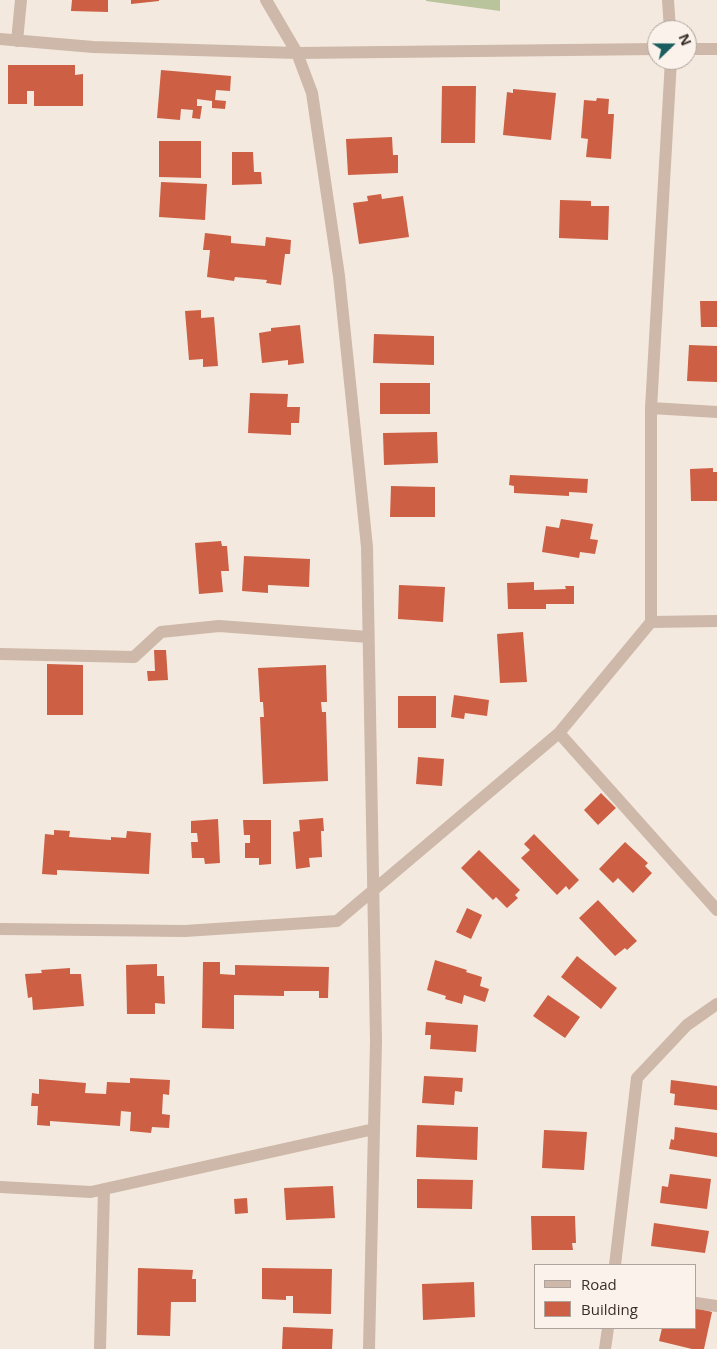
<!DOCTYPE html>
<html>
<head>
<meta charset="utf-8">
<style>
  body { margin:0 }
  #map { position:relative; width:717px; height:1349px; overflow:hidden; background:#f4e9de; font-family:"Open Sans",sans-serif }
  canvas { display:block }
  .legend { position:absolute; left:534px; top:1264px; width:162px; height:65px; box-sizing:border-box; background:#fbf3eb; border:1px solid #aea49d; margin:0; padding:6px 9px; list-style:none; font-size:15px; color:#3a2e29 }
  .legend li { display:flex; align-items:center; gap:10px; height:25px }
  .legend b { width:25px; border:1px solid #aea49d }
  .north { position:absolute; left:647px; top:20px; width:50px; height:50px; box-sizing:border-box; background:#fbf3eb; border:1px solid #aea49d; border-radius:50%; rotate:68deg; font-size:14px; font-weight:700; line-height:20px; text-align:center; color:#3a2e29 }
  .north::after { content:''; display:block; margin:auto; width:18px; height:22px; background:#1c5d5f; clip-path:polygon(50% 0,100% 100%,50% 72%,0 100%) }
</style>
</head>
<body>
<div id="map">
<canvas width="717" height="1349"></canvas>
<ul class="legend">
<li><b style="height:6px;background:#cdb8a9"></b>Road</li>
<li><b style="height:14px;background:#cc5f44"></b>Building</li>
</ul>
<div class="north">N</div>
</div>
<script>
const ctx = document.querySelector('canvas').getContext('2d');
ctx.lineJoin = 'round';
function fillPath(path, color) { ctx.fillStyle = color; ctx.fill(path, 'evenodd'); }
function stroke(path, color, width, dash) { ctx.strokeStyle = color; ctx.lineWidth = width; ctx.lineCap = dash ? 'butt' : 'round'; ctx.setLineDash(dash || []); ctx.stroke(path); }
const green = new Path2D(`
  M426,0H500V11L426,1Z`);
const building = new Path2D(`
  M72,0H108V12L71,11Z
  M131,0H159V1L131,4Z
  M8,65H75V75L83,74V106H34V91H27V104H8Z
  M161,70L231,76L230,91L216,90L215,100L226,101L225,109L212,108V101L197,99V106H202L200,119L192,118L193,110L181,109L180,120L157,118Z
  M442,86H476L475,143H441Z
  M513,89L556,93L551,140L503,135L507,92L513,93Z
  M597,98L609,99L608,114H614L611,159L586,157L588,139L581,138L584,100L596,101Z
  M392,137L393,155H398V173L348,175L346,139Z
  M159,141H201V178L159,177Z
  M232,152H253L254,172H261L262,184L232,185Z
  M161,182L207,184L205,220L159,217Z
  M381,194L382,199L403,196L409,237L359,244L353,203L368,201L367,196Z
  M560,200L591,201V206H609L608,240L559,238Z
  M205,233L231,236V243L265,246L266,237L291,240L290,254H285L281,285L266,283L267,280L235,277L234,281L207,277L210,250H203Z
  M700,301H717V327H701Z
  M201,310V318L214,317L218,366L203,367V359L189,360L185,311Z
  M300,325L304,363L288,365V360L262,363L259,333L271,331V328Z
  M374,334L434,336V365L373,363Z
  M689,345L717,346V382L687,381Z
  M380,383H430V414H380Z
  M250,393L288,394L287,407H300L299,423H291V435L248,433Z
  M437,432L438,463L384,465L383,433Z
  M713,468V472H717V501H691L690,469Z
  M510,475L588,479L587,493L569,492V496L514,493V486L509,485Z
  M391,486L435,487V517H390Z
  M561,519L593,524L590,539L598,540L595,554L580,552L579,558L542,552L546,526L559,528Z
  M221,541L222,546H227L229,571H221L223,592L199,594L195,543Z
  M244,556L310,559L309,587L268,585V593L242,591Z
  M534,582V590L566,589L565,586H574V604H546V609H508L507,583Z
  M399,585L445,587L443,622L398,619Z
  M523,632L527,682L500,683L497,634Z
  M154,650H166L168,680L148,681L147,671H155Z
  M47,664L83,665V715H47Z
  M326,665L327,702H321L322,712H326L328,781L263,784L260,717H264L263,702H260L258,668Z
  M454,695L489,700L487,716L465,713L464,719L451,717Z
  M398,696H436V728H398Z
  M418,757L444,759L442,786L416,784Z
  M601,793L616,808L598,825L584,810Z
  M323,818L324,831H321L322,857L309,858L310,867L296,869L293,832L300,831L299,820Z
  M218,819L220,863L205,864L204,858H192L191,842H198L197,833H191V821Z
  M243,820H271V864L259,865V858H245V843H250V835H244Z
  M54,830L70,831L69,837L111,840V837L126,838L127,831L151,833L149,874L57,870V875L42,874L45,834L54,835Z
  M534,834L579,880L569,890L566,886L557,895L521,858L530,850L524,844Z
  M625,842L648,863L645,866L652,873L633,893L618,878L613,883L599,869Z
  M479,850L520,890L515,895L518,898L507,908L496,897L493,900L461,868Z
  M598,900L637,941L627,950L625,948L615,956L579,918Z
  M467,908L482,915L471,939L456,932Z
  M577,956L617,988L601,1009L561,977Z
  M435,960L467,970L466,972L482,977L480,986L489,989L485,1002L464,995L462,1004L445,999L446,996L427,990Z
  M203,962H220V974L235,975V965L329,967L328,998H319V991H284V996L234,995V1029L202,1028Z
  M157,964V976H164L165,1004L155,1003V1014H127L126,965Z
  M70,968V974H81L84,1006L33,1010L32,997L28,998L25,974L42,973L41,970Z
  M548,995L580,1017L565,1038L533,1016Z
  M426,1022L478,1025L476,1052L430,1049L431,1035H425Z
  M424,1076L463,1078L462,1092L455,1091L454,1105L422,1103Z
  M130,1078L170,1080L169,1095L163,1094L162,1114L170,1115L169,1128L152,1127L151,1133L130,1131L131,1112L121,1111L120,1126L50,1121V1126L37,1125L38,1106H31L32,1093L39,1094V1079L86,1083L85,1093L106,1094L107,1082L130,1083Z
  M671,1080L717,1086V1110L674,1105L675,1094L670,1093Z
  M417,1125L478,1127L477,1160L416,1157Z
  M675,1127L717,1133V1157L669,1149L671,1139L674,1140Z
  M544,1130L587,1132L584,1170L542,1168Z
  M670,1174L711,1179L707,1209L660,1203L662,1186L668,1187Z
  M417,1179L473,1180L472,1209L417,1208Z
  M333,1186L335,1218L286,1220L284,1188Z
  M247,1198L248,1213L235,1214L234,1199Z
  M531,1216H575L576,1243H572L573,1250H532Z
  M654,1223L709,1231L705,1253L651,1246Z
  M138,1268L193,1270L192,1279H196V1302H171L170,1336L137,1335Z
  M262,1268L332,1269L331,1314L293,1313V1296H286V1300L262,1299Z
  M474,1282L475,1317L423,1320L422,1284Z
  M696,1308L712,1312L704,1349H692L659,1341L662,1328H696Z
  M283,1327L333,1329L332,1349H282Z`);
const minor = new Path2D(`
  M266,0L297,53L312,93L339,276L367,547L376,1041L369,1349
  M668,0L670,30
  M0,39L93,47L297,53L657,49
  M17,41L21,0
  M687,49H717
  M651,408L717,412
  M651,622L717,621
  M0,654L134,657L161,632L219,626L368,637
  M559,733L717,910
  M0,929L185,931L337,921L559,733L651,622V408L671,60
  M0,1187L91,1192L374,1129
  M615,1265L637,1078L687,1025L717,1004
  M696,1303L717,1306
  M100,1349L104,1189
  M605,1349L608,1328`);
fillPath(green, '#b9c49d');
fillPath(building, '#cc5f44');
stroke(minor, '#cdb8a9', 12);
</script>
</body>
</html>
